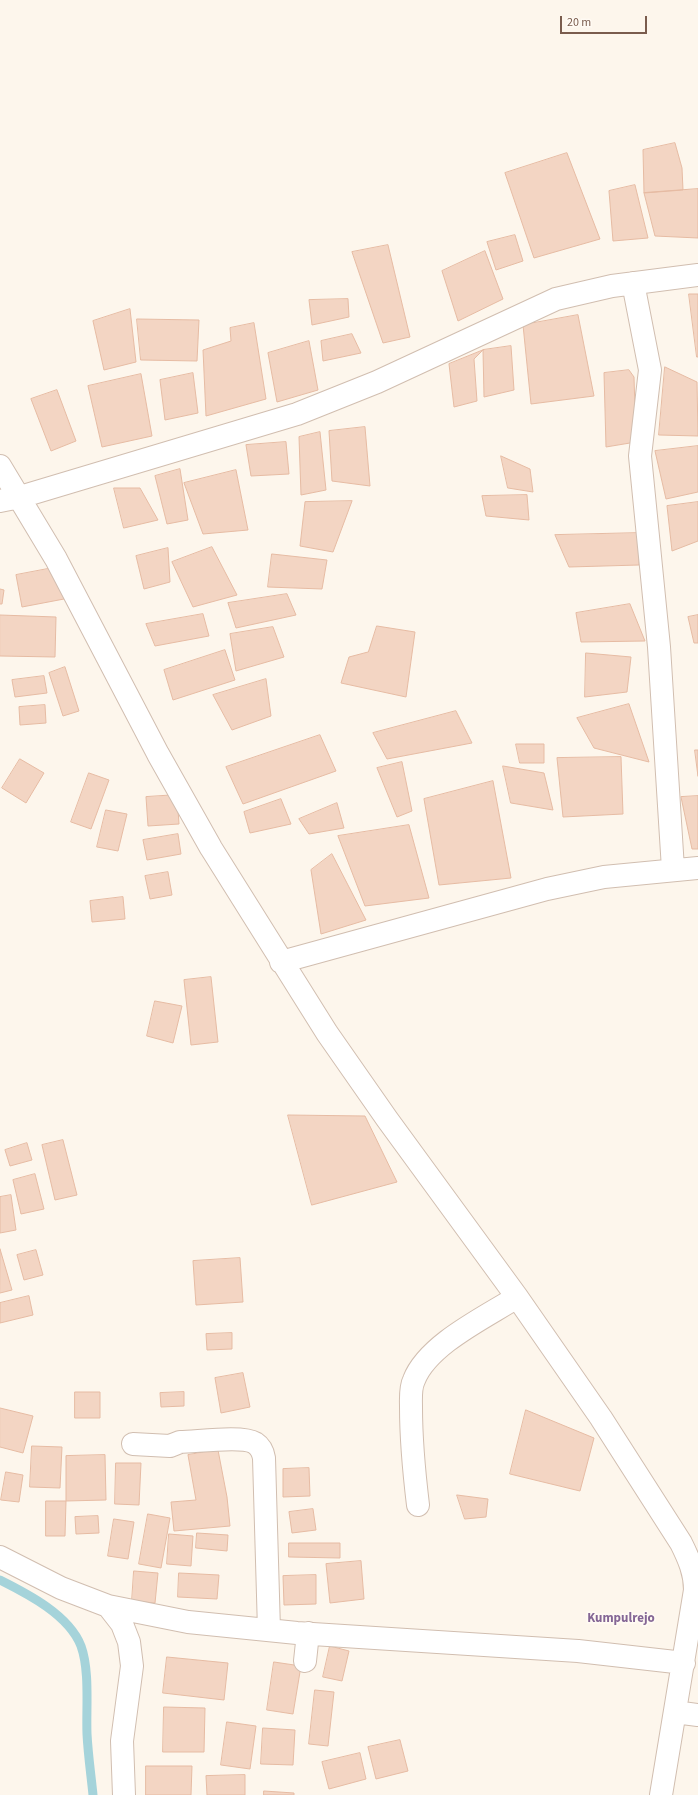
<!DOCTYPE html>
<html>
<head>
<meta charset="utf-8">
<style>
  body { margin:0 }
  #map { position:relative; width:698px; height:1795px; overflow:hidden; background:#fdf6ec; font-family:"Source Sans 3",sans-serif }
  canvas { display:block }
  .scale { position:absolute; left:560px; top:16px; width:87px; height:18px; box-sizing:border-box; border:2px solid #7a5c4d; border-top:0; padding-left:5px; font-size:12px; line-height:14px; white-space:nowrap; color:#7a5c4d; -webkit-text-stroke:3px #fffaf3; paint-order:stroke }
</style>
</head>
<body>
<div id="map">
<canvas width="698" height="1795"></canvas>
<div class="scale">20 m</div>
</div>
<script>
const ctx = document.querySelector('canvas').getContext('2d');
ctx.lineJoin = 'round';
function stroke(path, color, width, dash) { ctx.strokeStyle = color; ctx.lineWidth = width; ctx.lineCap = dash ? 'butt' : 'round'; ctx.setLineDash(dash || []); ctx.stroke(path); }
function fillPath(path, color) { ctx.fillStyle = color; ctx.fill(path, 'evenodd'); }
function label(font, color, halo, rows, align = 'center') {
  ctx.font = font + ' "Source Sans 3",sans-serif'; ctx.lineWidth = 3.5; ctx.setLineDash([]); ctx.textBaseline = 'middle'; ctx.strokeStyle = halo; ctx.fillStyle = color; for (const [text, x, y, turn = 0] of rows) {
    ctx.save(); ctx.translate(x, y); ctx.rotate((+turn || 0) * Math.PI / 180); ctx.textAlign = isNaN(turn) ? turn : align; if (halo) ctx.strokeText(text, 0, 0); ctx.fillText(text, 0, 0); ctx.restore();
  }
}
const stream = new Path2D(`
  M0,1580C28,1594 69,1615 81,1646C90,1671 86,1708 87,1734C88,1754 91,1775 93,1795`);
const building = new Path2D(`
  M675,143L682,168L683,190L644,193L643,150Z
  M567,153L600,239L534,258L505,173Z
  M635,185L648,238L613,241L609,191Z
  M698,189V238L655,236L644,193Z
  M515,235L523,261L496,270L487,242Z
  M388,245L410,337L383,343L352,252Z
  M485,251L503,299L458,321L442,271Z
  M689,294H698V357H697Z
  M348,299L349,317L312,325L309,300Z
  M130,309L136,362L104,370L93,321Z
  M578,315L594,396L531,404L523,325Z
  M137,319L199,320L197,361L141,360Z
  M254,323L266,399L206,416L203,350L231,341L230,328Z
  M352,334L361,353L323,361L321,341Z
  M309,341L318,390L277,402L268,353Z
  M511,346L514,390L484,397L483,350Z
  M483,350L474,359L477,401L454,407L449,364Z
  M665,367L697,382L698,436L659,435Z
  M629,370L634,377L636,442L606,447L604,373Z
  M193,373L198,413L165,420L160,380Z
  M141,374L152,436L102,447L88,386Z
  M57,390L76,441L51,451L31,399Z
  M365,427L370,486L332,481L329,431Z
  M320,432L326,490L301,495L299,437Z
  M286,442L289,474L251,476L246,445Z
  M698,446V492L666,499L655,451Z
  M501,456L530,469L533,492L508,488Z
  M180,469L188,520L167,524L155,476Z
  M236,470L248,530L203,534L184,483Z
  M114,488H140L158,520L124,528Z
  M527,495L529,520L486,516L482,496Z
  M352,501L333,552L300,546L305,502Z
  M698,502V541L672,551L667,506Z
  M640,533L639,565L569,567L555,535Z
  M212,547L237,595L193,607L172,562Z
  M168,548L170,582L144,589L136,556Z
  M272,554L327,560L322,589L268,587Z
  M58,567L64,599L22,607L16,575Z
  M0,589L4,590L2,604H0Z
  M287,594L296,615L236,628L228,603Z
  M630,604L645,641L581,642L576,613Z
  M203,614L209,636L155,646L146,624Z
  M0,615L56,617L55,657L0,656Z
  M698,615V643H694L688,617Z
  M377,626L415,632L406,697L341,683L349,657L368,652Z
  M273,627L284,657L236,671L230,634Z
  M225,650L235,680L173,700L164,670Z
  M586,653L631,657L627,692L585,697Z
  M65,667L79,711L63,716L49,673Z
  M44,676L47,693L15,697L12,680Z
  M266,679L271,716L232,730L213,695Z
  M629,704L649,762L594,748L577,718Z
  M45,705L46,723L20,725L19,707Z
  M456,711L472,743L387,759L373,733Z
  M320,735L336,771L243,804L226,767Z
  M516,744H544V763H520Z
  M695,750H698V776Z
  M621,757L623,814L563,817L557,758Z
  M20,759L44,773L26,803L2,788Z
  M402,762L412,811L397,817L377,768Z
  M503,766L544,773L553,810L511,803Z
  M89,773L109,780L91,829L71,822Z
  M493,781L511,878L439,885L424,799Z
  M177,795L179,824L148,826L146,797Z
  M698,796V849H692L681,797Z
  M281,799L291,824L250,833L244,812Z
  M337,803L344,828L309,834L299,819Z
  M106,810L127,814L118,851L97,847Z
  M409,825L429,898L365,906L338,836Z
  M178,834L181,854L147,860L143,840Z
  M332,854L366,920L321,934L311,870Z
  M168,872L172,895L150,899L145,876Z
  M123,897L125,919L92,922L90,901Z
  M211,977L218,1042L191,1045L184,980Z
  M155,1001L182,1006L173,1043L147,1036Z
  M288,1115L365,1116L397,1182L312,1205Z
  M63,1140L77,1195L55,1200L42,1145Z
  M27,1143L32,1160L10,1166L5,1150Z
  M35,1174L44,1209L21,1214L13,1180Z
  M11,1195L16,1230L0,1233V1197Z
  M0,1249L12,1290L0,1293Z
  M36,1250L43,1275L24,1280L17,1255Z
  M240,1258L243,1302L196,1305L193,1261Z
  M29,1296L33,1315L0,1323V1303Z
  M232,1333V1349L207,1350L206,1334Z
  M243,1373L250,1407L221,1413L215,1378Z
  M75,1392H100V1418H75Z
  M184,1392V1406L161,1407L160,1393Z
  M0,1408L33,1416L23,1453L0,1447Z
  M526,1410L594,1438L580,1491L510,1474Z
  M32,1446L62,1447L60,1488L30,1487Z
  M218,1450L227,1497L230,1526L174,1531L171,1502L196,1500L188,1455Z
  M105,1455L106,1500L66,1501V1456Z
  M116,1463H141L139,1505L115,1504Z
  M309,1468L310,1496L283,1497V1469Z
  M6,1472L23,1475L19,1502L1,1500Z
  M457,1495L488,1499L486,1517L465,1519Z
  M46,1501H66L65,1536H46Z
  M313,1509L316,1530L292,1533L289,1512Z
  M148,1514L170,1518L161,1568L139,1564Z
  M98,1516L99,1533L76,1534L75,1517Z
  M114,1519L134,1522L128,1559L108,1556Z
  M197,1533L228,1535L227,1551L196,1548Z
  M169,1534L193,1536L191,1566L167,1564Z
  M289,1543H340V1558L289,1557Z
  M361,1561L364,1599L330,1603L326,1564Z
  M134,1571L158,1573L155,1603L132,1601Z
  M179,1573L219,1575L217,1599L178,1597Z
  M316,1575V1604L284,1605L283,1576Z
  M330,1646L349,1651L342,1681L323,1677Z
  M167,1657L228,1663L224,1700L163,1693Z
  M274,1662L301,1666L293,1714L267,1710Z
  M315,1690L334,1692L328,1746L309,1744Z
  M164,1707L205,1708L204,1752H163Z
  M227,1722L256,1726L250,1769L221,1765Z
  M263,1728L295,1730L293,1765L261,1764Z
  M400,1740L408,1771L376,1779L368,1747Z
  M360,1753L366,1779L329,1789L322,1762Z
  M146,1766H192L191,1795H146Z
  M245,1775V1795H207L206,1776Z
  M264,1791L294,1793V1795H264Z`);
const minor = new Path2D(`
  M633,283L650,370L640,456L659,647L673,869
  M0,466L56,559L158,754L211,848L327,1033L387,1119L517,1297L601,1418L681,1543C689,1559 695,1573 695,1590L661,1795
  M0,501L20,497L297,414L377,382L556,299L612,286L698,275
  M281,962L547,889L604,877L698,868
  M133,1444L170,1446L180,1442C196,1442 242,1435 255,1443C261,1447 263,1452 264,1458L269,1630
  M418,1505C414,1472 411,1440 411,1407C411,1399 410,1388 414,1380C428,1344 486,1317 517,1297
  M0,1557L61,1588L108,1606L188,1622L297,1633L578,1651L684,1663
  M108,1606L122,1624L129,1642L132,1666L122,1741L124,1795
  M305,1661L308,1633
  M675,1712L698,1715`);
const quarterNames = [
  ["Kumpulrejo",621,1619]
];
stroke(stream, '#a5d3da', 9);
fillPath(building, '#f3d5c3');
stroke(building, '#e6bba3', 1);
stroke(minor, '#d1beb0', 24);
stroke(minor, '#fff', 22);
label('bold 13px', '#846695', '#fffaf3', quarterNames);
</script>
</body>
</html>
